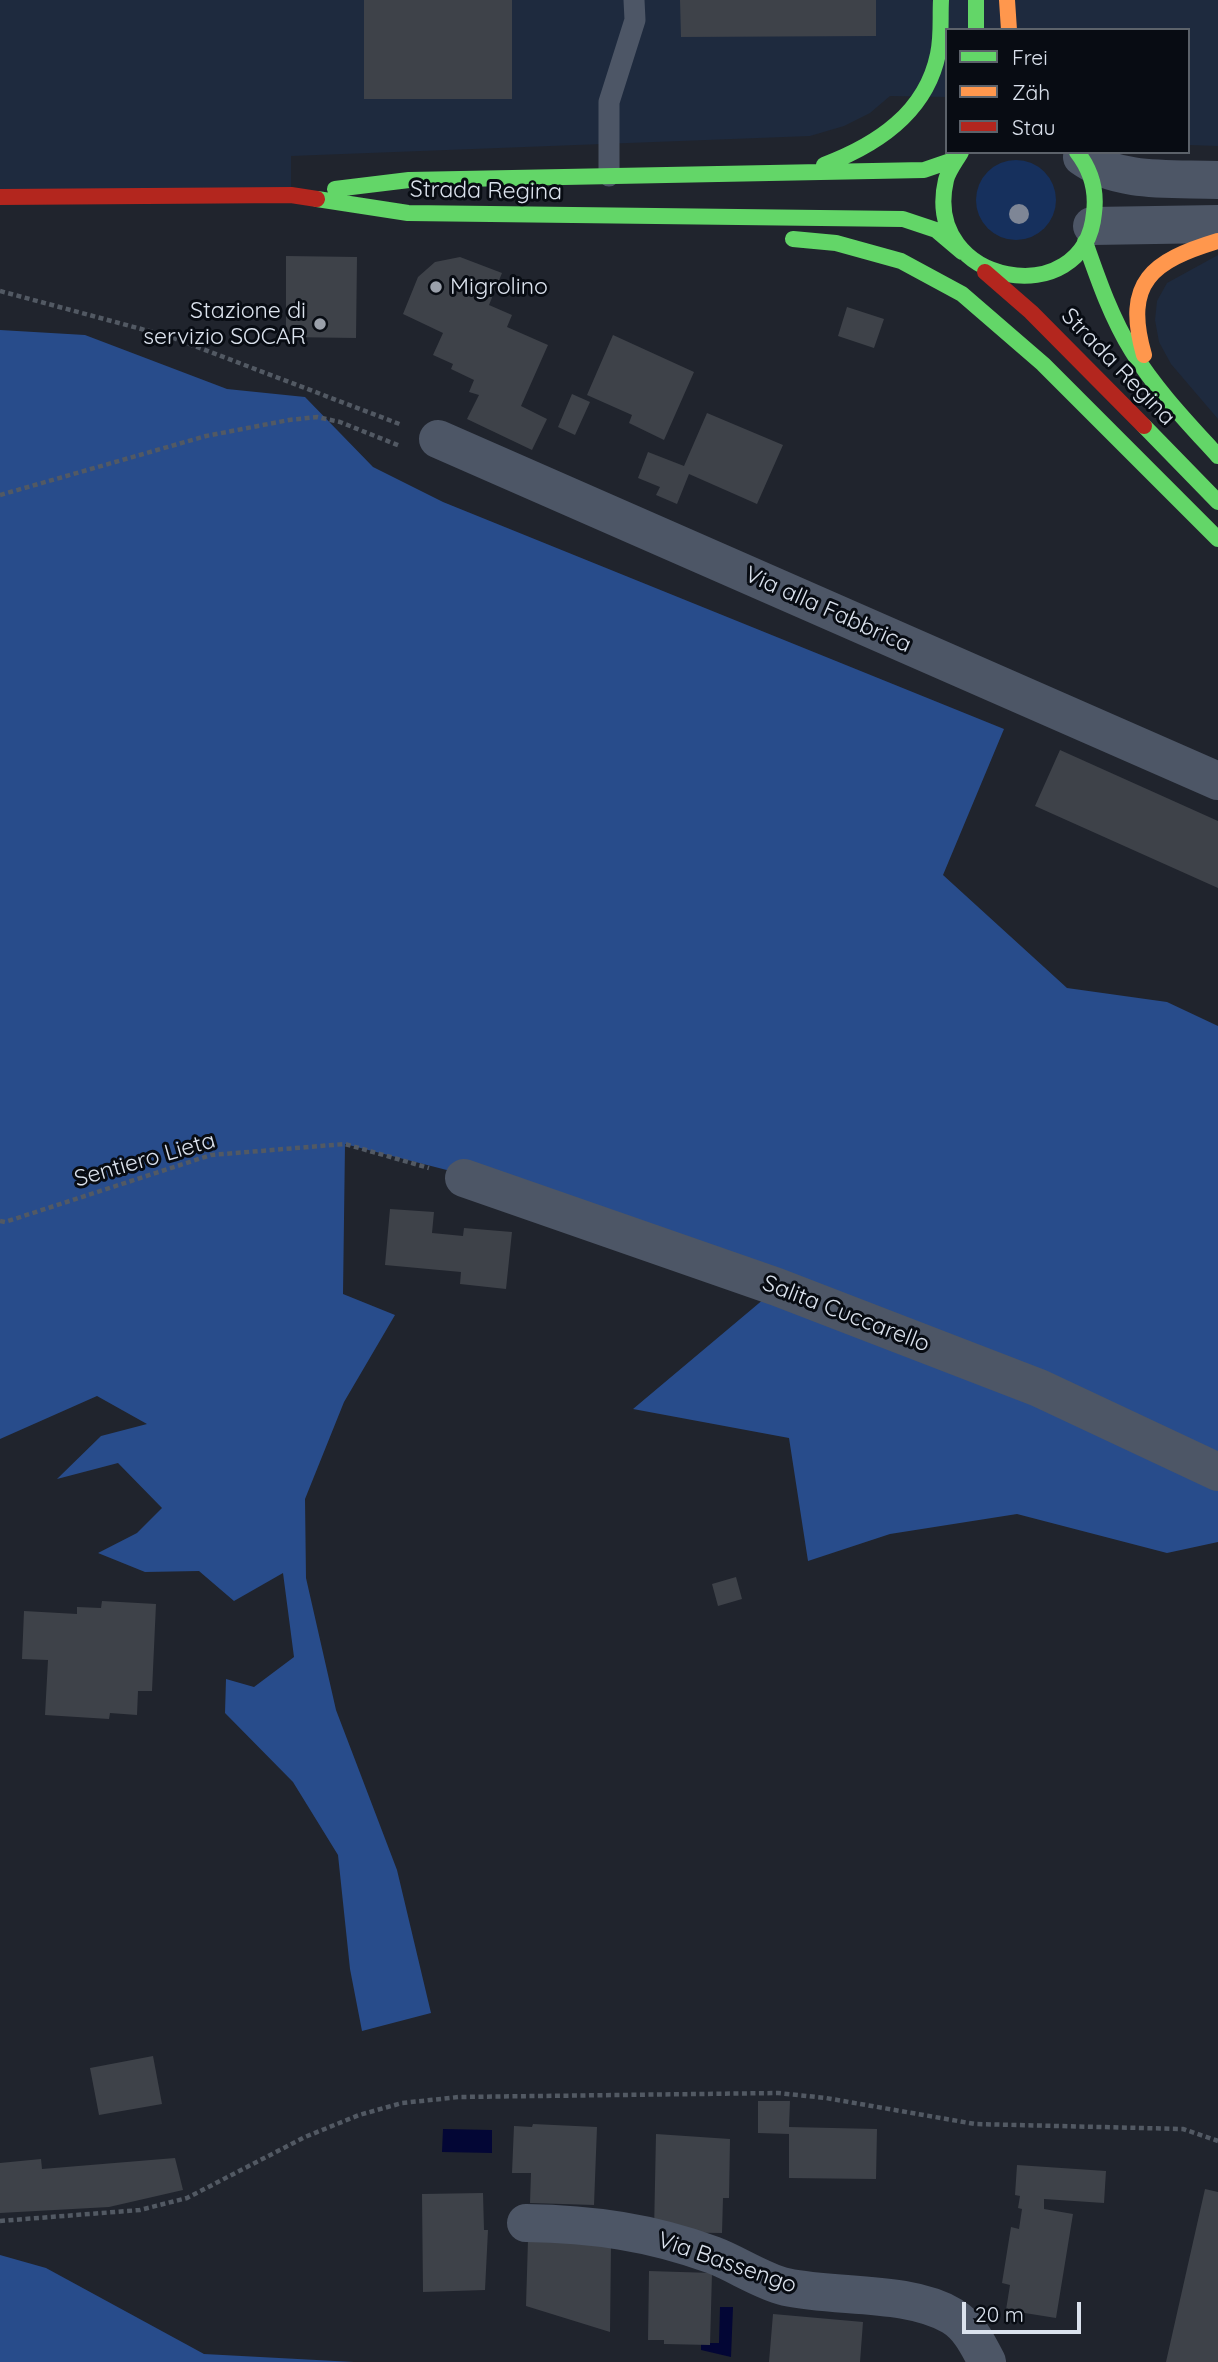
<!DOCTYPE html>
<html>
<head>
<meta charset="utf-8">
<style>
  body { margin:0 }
  #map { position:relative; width:1218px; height:2362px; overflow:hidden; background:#20242d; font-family:Quicksand,sans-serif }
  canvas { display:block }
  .legend { position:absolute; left:945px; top:28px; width:245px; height:126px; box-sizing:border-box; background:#080c13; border:2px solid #5c626a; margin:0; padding:9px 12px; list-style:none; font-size:21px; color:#dbe2ed }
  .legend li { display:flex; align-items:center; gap:14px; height:35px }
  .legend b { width:35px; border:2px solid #5c626a }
  .scale { position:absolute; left:962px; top:2302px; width:119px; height:32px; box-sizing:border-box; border:4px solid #dbe2ed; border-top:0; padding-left:9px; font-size:21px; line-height:24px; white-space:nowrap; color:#dbe2ed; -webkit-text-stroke:5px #080c13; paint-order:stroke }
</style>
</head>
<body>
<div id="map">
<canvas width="1218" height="2362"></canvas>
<ul class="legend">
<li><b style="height:9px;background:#63d668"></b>Frei</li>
<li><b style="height:9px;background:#ff974d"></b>Zäh</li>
<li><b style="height:9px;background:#b3261e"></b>Stau</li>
</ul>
<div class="scale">20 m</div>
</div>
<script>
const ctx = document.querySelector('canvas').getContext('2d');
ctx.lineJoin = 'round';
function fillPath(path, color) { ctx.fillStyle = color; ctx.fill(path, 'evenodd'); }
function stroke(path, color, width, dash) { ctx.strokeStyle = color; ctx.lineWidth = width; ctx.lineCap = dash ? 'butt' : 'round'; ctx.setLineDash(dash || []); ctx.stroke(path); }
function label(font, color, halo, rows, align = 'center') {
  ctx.font = font + ' Quicksand,sans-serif'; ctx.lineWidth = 6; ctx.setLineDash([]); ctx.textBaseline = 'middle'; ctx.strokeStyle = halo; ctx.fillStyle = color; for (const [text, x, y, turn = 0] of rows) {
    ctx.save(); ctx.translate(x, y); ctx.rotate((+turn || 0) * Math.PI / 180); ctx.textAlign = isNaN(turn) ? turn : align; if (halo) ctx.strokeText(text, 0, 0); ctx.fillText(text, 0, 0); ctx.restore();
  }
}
const built = new Path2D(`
  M0,0H1218V146L1188,145V30H947V97L890,96L870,113L844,126L810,136L291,156V195L0,197Z
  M1218,255V419L1171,364L1159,342L1155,320L1157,301L1167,283Z`);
const green = new Path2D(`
  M976 200a40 40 0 1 1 80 0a40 40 0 1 1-80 0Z`);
const forest = new Path2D(`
  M0,330L85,335L227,389L305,397L373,467L443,502L1004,729L943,875L1067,988L1167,1002L1218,1026V1542L1167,1553L1017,1514L890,1534L808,1561L789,1438L633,1409L777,1288L525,1190L345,1144L343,1294L395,1315L344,1402L305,1499L306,1578L336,1710L397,1870L431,2013L362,2031L350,1969L338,1855L293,1782L225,1713L226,1679L254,1687L294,1657L283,1573L234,1601L199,1571L145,1572L98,1553L137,1533L162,1508L118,1463L57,1479L101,1436L147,1424L97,1396L0,1439Z
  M0,2255L46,2268L204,2354L354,2362H0Z`);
const water = new Path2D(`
  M443,2129L492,2130V2153L442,2152Z
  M720,2307H733L731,2357L701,2350V2343H719Z`);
const building = new Path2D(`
  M364,0H512V99H364Z
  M680,0H876V36L681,37Z
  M286,256L357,257L356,338L286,337Z
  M460,257L502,273L489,305L512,315L507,327L548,345L521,406L547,419L532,450L467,419L479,395L469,392L474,380L451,369L453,364L433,355L443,333L403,314L418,277L435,262Z
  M847,307L884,319L874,348L838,336Z
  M613,335L694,372L664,440L629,423L632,415L587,395Z
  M572,394L590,402L575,435L558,427Z
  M707,413L783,445L757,504L689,474L677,504L656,495L660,487L638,478L648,452L684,466Z
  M1060,750L1218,821V888L1035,806Z
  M390,1209L434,1212L432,1233L463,1236L464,1228L512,1232L506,1289L460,1284L461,1272L385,1265Z
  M736,1577L742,1599L718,1606L712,1584Z
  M102,1601L156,1604L152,1691H138L137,1715L110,1713L109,1719L45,1715L48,1660L22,1659L24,1611L77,1614V1607L101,1608Z
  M153,2056L162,2104L99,2115L90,2068Z
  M758,2101H790L789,2127L877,2129L876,2179L789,2178V2134L758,2133Z
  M533,2124L597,2127L594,2205L530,2203L531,2173H512L514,2126L532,2127Z
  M656,2134L730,2139L729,2198H723L722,2233L654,2232Z
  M175,2158L183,2190L109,2207L0,2213V2163L41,2159L42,2169Z
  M1017,2165L1106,2171L1104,2203L1044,2199V2209L1073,2214L1056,2318L1006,2310L1010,2285L1002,2283L1011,2227L1019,2229L1022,2209L1018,2208L1020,2196L1015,2195Z
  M1205,2189L1218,2192V2362H1166Z
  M483,2193L484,2230H488L485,2290L423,2292L422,2194Z
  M528,2240L611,2245L610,2332L526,2306Z
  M649,2271L712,2273L710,2345L664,2344V2340H648Z
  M773,2314L863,2322L860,2362H769Z`);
const path = new Path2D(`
  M0,291L171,337L402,425
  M0,495L206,436L289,420L317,417L340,422L400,446
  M0,1221L5,1222L211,1155L345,1144L429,1168
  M0,2221L140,2210L187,2198L305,2137L359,2115L402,2103L459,2097L778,2093L826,2098L975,2124L1183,2129L1218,2141`);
const lane = new Path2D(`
  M609,176V102L635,20L634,0`);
const street = new Path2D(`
  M1082,157C1119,184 1174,178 1218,180
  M1092,226L1218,224
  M438,439L1218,781
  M464,1178L777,1287L1039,1388L1218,1472
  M526,2223C592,2224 650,2232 713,2255C737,2264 761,2281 786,2287C836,2298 908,2290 952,2316C970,2327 978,2345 987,2362`);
const fast = new Path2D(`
  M976,0V30
  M961,152C956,161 948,171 946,180C921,286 1085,314 1094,213C1097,190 1091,170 1077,152
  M824,165C877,145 926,113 938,54C942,36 940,18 941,0
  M335,189L409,180L924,170L956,159
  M317,199L408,213L903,219L936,230L962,252
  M793,239L836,243L901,261L962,294L1043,364L1218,539
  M1085,242C1098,279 1111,317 1132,351C1156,390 1188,423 1218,456
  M1144,426L1218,502`);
const slow = new Path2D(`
  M1007,0L1009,30
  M1144,355C1123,282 1152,261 1218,241`);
const jam = new Path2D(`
  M0,197L291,195L317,199
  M985,272L1031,312L1144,426`);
const trees = [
  [1019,214]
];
const markers = [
  [436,287,7,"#9aa0aa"],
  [320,324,7,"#9aa0aa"]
];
const streetNames = [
  ["Strada Regina",486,191,1],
  ["Strada Regina",1118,367,46],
  ["Via alla Fabbrica",828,610,24],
  ["Sentiero Lieta",145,1160,-16],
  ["Salita Cuccarello",846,1314,21],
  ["Via Bassengo",727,2263,19]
];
const poiNames = [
  ["Migrolino",450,287],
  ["Stazione di",306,311,"right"],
  ["servizio SOCAR",306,337,"right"]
];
fillPath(built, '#1e2a3e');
fillPath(green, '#16305d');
fillPath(forest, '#284c8b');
fillPath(water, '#030635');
fillPath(building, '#3e4249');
stroke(path, '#525963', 4.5, [5, 3.5]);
stroke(lane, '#4d5666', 21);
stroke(street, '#4d5666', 38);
stroke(fast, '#63d668', 16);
stroke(slow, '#ff974d', 16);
stroke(jam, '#b3261e', 16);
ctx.fillStyle = '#7e8696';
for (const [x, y] of trees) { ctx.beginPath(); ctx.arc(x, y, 10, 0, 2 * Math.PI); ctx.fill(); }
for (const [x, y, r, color] of markers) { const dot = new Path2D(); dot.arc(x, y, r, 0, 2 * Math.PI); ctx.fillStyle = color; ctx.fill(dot); stroke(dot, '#080c13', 2.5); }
label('23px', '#dbe2ed', '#080c13', streetNames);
label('23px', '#dbe2ed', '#080c13', poiNames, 'left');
</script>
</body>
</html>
